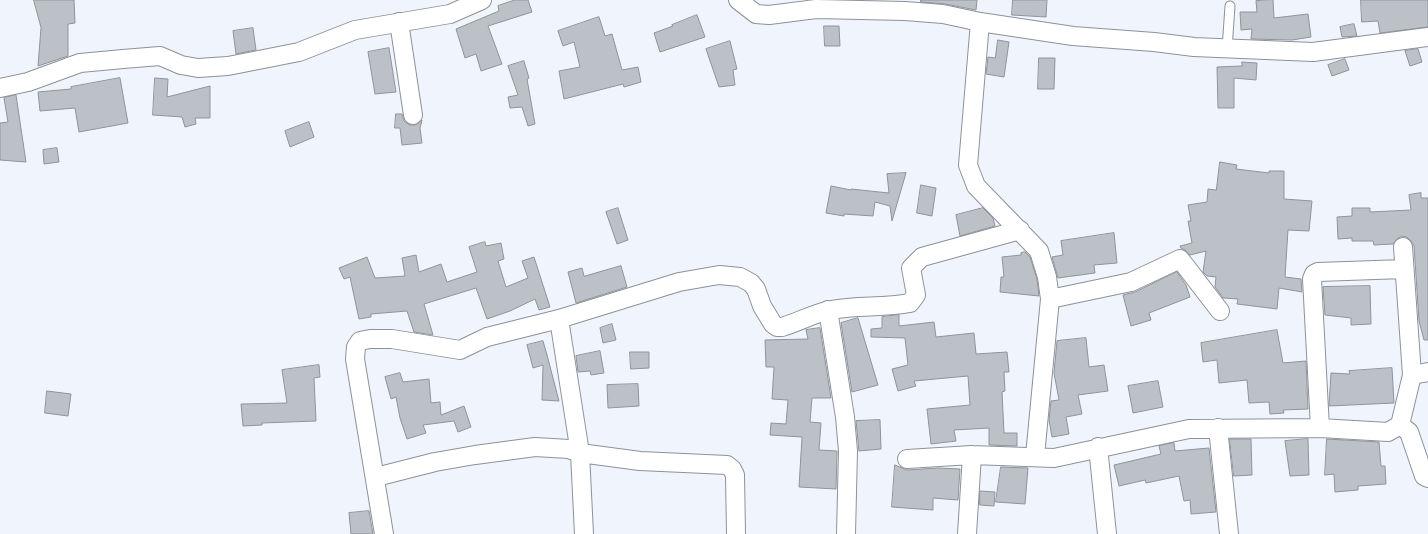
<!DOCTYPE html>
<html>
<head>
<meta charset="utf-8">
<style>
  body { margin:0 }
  canvas { display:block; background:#f0f5fd }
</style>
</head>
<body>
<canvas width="1428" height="534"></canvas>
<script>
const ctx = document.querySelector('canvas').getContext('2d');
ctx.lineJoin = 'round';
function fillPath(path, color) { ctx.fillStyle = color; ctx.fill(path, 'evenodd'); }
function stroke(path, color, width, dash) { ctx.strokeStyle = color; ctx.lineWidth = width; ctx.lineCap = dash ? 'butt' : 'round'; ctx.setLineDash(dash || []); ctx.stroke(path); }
const building = new Path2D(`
  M34,0H74L75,23L68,24V56L38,66L41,28Z
  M515,0H528L532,12L488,26L502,64L481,71L476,54L465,58L456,29L499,11L498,6Z
  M921,0H977L976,10L945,4L921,2Z
  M1013,0H1047L1046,17L1012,15Z
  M1273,0L1274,18L1308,14L1311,37L1292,40L1251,39L1252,29L1241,30L1240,12H1257L1256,1Z
  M1361,0H1428V27L1380,33L1378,21L1362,22Z
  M697,15L705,37L660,52L654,33L673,26L672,25Z
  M599,17L605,36L612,34L622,70L638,67L641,82L624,87L623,84L564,99L559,71L580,67L574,42L563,46L558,31Z
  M1354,24L1357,36L1342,37L1340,27Z
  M824,26H839L840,46H825Z
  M253,28L256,50L236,54L233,31Z
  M998,40L1009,42L1004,77L986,74L988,57L995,58Z
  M730,41L737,69L733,70L735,85L719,87L706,49Z
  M389,48L396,92L375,94L368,52Z
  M1418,49L1422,62L1410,66L1405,51Z
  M1039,58H1055L1054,89H1038Z
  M1345,59L1349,70L1332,76L1328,65Z
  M524,61L529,78L527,79L535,124L528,126L522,107L510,108L508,97L518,95L508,66Z
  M1242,62L1257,63L1256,80L1234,78V108H1218L1217,67L1242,66Z
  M120,78L128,123L79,132L75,108L40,111L38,92L71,89V87Z
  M155,78L168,79L167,97L210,86V118H195L196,124L185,127L182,117L153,115Z
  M16,95L26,162L0,160V123L8,122L4,98Z
  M396,114H402L404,121L410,125H415L422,120L420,128L422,143L402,145L400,128H395Z
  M309,122L314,137L290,147L285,131Z
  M57,148L59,162L44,164L43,150Z
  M1220,162L1237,165L1236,169L1269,173V171H1284V199L1312,201L1309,231L1288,230L1285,277L1301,279L1302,292L1279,288L1277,309L1237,304L1238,299L1223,298L1215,287L1216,277L1207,276L1203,272L1206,251L1190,255L1185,250L1181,248L1180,246L1192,243L1188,221H1191L1188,205L1207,202L1208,189L1216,190Z
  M906,173L892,221L890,206L875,202L873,216L844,214V216L826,213L831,186L851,190V189L889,193L887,174Z
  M921,185L936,188L932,216L917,213Z
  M1421,193V198H1428V340H1424L1419,321L1414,246L1411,241L1407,237L1402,236L1397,239L1393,244L1374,245L1373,241H1352V238L1338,239L1337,217L1352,216V208H1370V212L1411,210L1409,195Z
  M618,208L628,240L617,244L606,212Z
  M983,208L993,218L995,226L960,236L956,215Z
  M1114,233L1117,263L1094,265L1095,273L1058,278L1052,257L1063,255L1061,241Z
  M485,242L486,246L501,243L504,259L498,261L506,287L528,278L522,261L534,257L550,307L539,310L535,299L510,311L487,319L476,288L424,304L433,335L414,332L407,311L371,314V317L359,319L350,277L344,279L339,268L367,257L375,278L405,276L402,258L416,255L419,272L441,264L447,282L477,272L469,247Z
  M1025,252L1030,257L1037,279L1039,296L1000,292L1001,277H1004L1002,257L1021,255V253Z
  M621,266L627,287L576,303L568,272L582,268L584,276Z
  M1177,272L1186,285L1190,297L1149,313L1151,320L1131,326L1123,295L1135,292Z
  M1370,286L1371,324L1351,325V318L1325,315L1323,287Z
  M899,315V326L934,322L936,337L974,333L976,354L1007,352L1009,372H1004L1005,391L1002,392L1004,433H1017V446L989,445V428L954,430L956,441L931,444L927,409L970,405L968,376L914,381L916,386L898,391L892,369L908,365L905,338L871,337V329L882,328V317Z
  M858,318L878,385L852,392L841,323Z
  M612,324L616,340L603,343L600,328Z
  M820,328L831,398H812L810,422L821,423L819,450L837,451L836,489L799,487L802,437L770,435L771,423L786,424L788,400L772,399L774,367H766L765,340L808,339L806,330Z
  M1277,330L1283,363L1306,361L1308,409L1283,410L1284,413L1270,414L1269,402L1249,403L1247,380L1219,383L1217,360L1203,362L1201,343Z
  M1086,338L1089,367L1104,365L1108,391L1078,395L1082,414L1066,417L1069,434L1052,437L1049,420L1051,401L1059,400L1054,373L1057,341Z
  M543,341L547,355L559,401L542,400L543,365L533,368L527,345Z
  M600,351L604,373L591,375L590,371L578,372L576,356Z
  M630,352H649V368L631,369Z
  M319,365L320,377L314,378L316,421L262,423V425L243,426L241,404L287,403L282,370Z
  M1392,368L1394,403L1329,406L1331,373L1350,374L1349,371Z
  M400,373L403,382L429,379L431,403L440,402L441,415L464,406L471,427L458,432L454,421L423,425L426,433L407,439L400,418L396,397L391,399L385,377Z
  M1158,381L1163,407L1133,413L1128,386Z
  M638,384L639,406L608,408L607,385Z
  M47,391L71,394L68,416L45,413Z
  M880,420L881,449L859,451L856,421Z
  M1230,439H1251L1252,475L1234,476Z
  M1308,439L1309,475L1290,476L1285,441Z
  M1327,439L1379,442L1381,466H1385L1386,484L1358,486V490L1335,492L1334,474L1325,475Z
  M1174,443L1175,451L1209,448L1216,512L1191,514L1190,500L1184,501L1179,476L1146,483L1145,480L1119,486L1114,465L1161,454L1159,446Z
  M895,465L907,470L938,468L960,469L958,500L933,498V510L892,507Z
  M1001,467L1028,468L1025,504L996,502Z
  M980,491L995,492L994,506L980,505Z
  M369,511L373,534H351L349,513Z`);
const service = new Path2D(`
  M1227,49L1230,6`);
const minor = new Path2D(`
  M738,0L756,14L769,15L816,9L905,11L943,14L980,22L1073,36L1154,42L1194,47L1313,52L1428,37
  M399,22L413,115
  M980,22L968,165L976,186L1039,251L1047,277L1050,299L1035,456
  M0,88L28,82L80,63L123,59L160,56L181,65L198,68L228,66L299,52L355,30L450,14L482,0
  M1403,247L1412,375
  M1050,299L1131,282L1180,259L1220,311
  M828,310L845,417L848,451L846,534
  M559,319L580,453L584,534
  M1400,425L1409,432L1424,476L1428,478
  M1218,428L1229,534
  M1320,428L1312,279L1314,274L1318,272L1404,269
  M1098,447L1107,534
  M907,459L972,455L1054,458L1189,429L1320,428L1388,432L1400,425L1412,375L1428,372
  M376,477L435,462L475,455L535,447L569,449L580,453L640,461L727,465L732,469L735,475L736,534
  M384,534L355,359L356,347L360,341L370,339H392L460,350L487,337L559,319L679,282L719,275L740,277L751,283L756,289L762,306L773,324L777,327H782C799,322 814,313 831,310C858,305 883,308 910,303L916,295L911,268L922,257L1020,230
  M967,534L972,455`);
fillPath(building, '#bcc1c8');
stroke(building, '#8f949b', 1);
stroke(service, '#8d9299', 11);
stroke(minor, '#8d9299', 20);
stroke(service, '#fff', 9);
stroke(minor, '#fff', 18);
</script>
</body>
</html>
